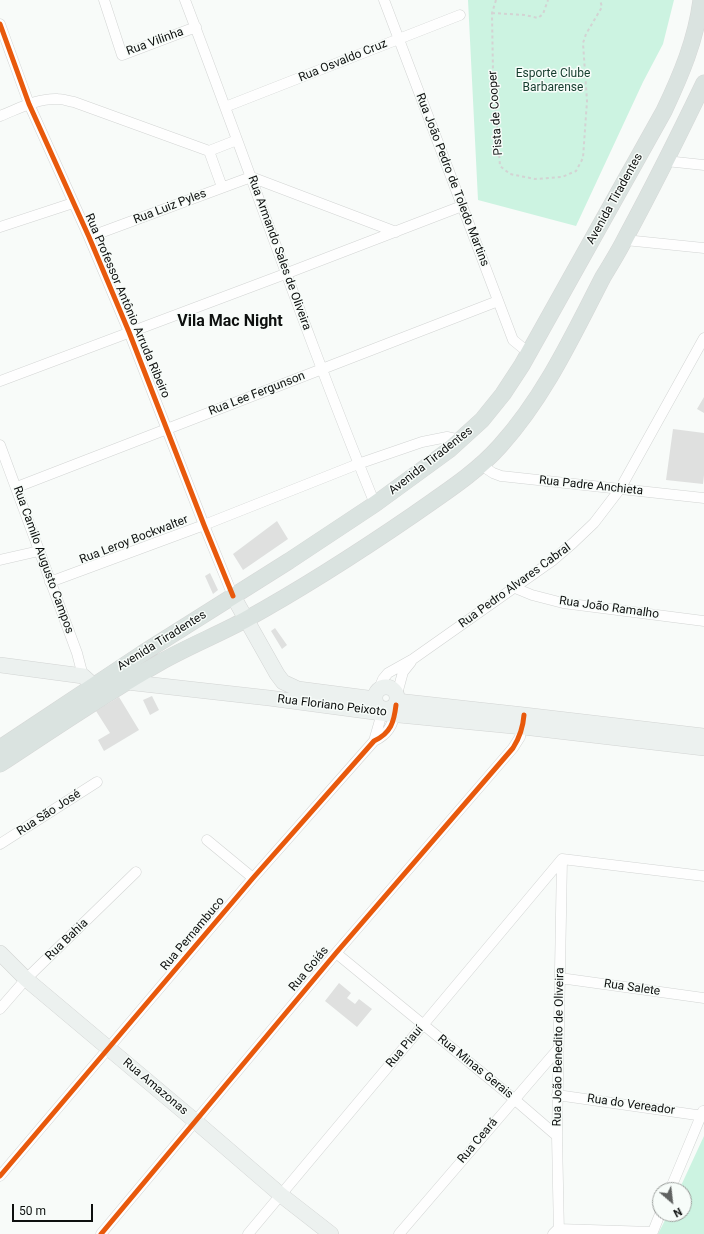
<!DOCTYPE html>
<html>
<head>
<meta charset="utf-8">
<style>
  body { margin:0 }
  #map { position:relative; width:704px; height:1234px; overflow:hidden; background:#f8fbf9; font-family:Roboto,sans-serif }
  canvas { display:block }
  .north { position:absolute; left:652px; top:1182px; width:40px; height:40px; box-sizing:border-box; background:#f7fcf9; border:1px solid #9a9e9b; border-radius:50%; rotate:152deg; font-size:11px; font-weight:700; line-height:16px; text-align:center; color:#0e100f }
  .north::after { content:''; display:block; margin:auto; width:14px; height:18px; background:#606261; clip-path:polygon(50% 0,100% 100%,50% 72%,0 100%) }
  .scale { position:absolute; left:12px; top:1204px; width:81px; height:18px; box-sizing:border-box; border:2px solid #0e100f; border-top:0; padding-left:5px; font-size:12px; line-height:14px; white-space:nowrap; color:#0e100f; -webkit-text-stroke:3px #f7fcf9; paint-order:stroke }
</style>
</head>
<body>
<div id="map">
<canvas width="704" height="1234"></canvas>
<div class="north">N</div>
<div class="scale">50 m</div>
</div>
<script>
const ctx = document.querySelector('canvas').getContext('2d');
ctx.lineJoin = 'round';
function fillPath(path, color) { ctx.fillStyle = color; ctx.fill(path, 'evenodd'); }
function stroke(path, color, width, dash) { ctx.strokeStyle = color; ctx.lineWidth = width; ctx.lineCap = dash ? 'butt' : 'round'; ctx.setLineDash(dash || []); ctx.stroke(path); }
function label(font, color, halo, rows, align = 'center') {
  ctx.font = font + ' Roboto,sans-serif'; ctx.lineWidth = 3; ctx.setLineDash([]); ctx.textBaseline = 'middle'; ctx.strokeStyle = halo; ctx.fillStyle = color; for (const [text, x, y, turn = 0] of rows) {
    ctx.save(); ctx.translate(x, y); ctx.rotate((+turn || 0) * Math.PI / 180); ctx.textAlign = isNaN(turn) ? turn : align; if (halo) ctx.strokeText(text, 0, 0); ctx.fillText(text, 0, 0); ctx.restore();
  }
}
const green = new Path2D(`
  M468,0H674L663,44L643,82L576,226L478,200Z
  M704,1136V1234H658L668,1214H684V1190H679Z`);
const building = new Path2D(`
  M704,397V413L697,409Z
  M673,429L704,433V475L703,484L666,480Z
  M277,521L288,539L243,570L233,554Z
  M210,573L218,590L213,594L205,576Z
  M275,628L287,645L282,649L271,631Z
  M152,696L159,710L150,715L143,700Z
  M119,697L139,730L104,751L98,740L110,733L96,711Z
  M339,983L351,993L347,998L355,1004L359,999L372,1009L357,1027L325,1001Z`);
const path = new Path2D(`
  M496,0L492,13L493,73L500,166L510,174L535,179L562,177L576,171L583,158L587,101L583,43L586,34L602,7L600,0
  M492,13L525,15L538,18L543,14L548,0`);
const street = new Path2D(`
  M104,0L122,55L196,27
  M185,0C249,168 307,338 375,504
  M384,0L513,340L529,353
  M0,24L29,104L89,237L129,332L204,525L233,596
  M225,107L460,15
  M0,116C18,109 37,98 58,99C63,99 68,101 74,102L209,151L237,140
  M209,151L222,187
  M666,161L704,165
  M0,227L73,203
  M89,237L251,177L396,232
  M625,240L704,248
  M0,381L285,274L462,206
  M0,445L77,653L83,676
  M481,465L493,473L501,476L704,498
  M17,487L498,301
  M0,560L39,551
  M50,582L204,525L358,464L422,442L447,437L461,440
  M515,588L532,595L563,603L704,621
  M378,691L383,679L388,673L413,659L552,561L573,543L594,523L620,489L704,338
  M397,694L403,672L411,662
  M374,741L380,720L378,708
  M207,840L253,878
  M0,844L97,782
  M562,859L704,876
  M336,953L514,1099L557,1136
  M560,978L704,998
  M0,1009L26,979L136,872
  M557,1095L704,1116
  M0,1176L253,878L374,741C387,735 394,724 395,710
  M670,1190L703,1111
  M101,1234L336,953L513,748L520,737L523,722
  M248,1234L562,859
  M399,1234L558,1049
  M553,1234L558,1229L652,1232
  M559,1234L557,1136L562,859
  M652,1234L660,1214`);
const secondary = new Path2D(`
  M233,596L277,674L283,682L298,689L375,699
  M0,665L83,676L103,694
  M126,682L269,698L389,714L523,727L704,748
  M375 698a11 11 0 1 1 22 0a11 11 0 1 1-22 0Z
  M397,701L524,715L704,736
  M0,953L26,979L195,1121L281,1195L331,1234`);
const primary = new Path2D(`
  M0,748L143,653L289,561L375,504L449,450L482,420L503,394L522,365L664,111C681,75 696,40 701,0
  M0,764C52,730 104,694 159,663C187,647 217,635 245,620C303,588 359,552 413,515C444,493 475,474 500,446C545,396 573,335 603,277C611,264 619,251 626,237C653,187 679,135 704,83`);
const cycleway = new Path2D(`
  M0,24L29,104L89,237L129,332L204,525L233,596
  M0,1176L253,878L374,741C391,733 394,722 396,705
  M101,1234L336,953L513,748C520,737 523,728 524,715`);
const streetNames = [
  ["Rua Vilinha",155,42,-20],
  ["Rua Osvaldo Cruz",343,61,-22],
  ["Pista de Cooper",496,113,-94],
  ["Rua João Pedro de Toledo Martins",452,180,69],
  ["Avenida Tiradentes",615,199,-61],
  ["Rua Luiz Pyles",170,207,-21],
  ["Rua Armando Sales de Oliveira",279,253,70],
  ["Rua Professor Antônio Arruda Ribeiro",127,306,67],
  ["Rua Lee Fergunson",257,394,-21],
  ["Avenida Tiradentes",431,461,-38],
  ["Rua Padre Anchieta",591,486,6],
  ["Rua Leroy Bockwalter",134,540,-21],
  ["Rua Camilo Augusto Campos",43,560,70],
  ["Rua Pedro Alvares Cabral",515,586,-36],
  ["Rua João Ramalho",609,608,8],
  ["Avenida Tiradentes",162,641,-32],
  ["Rua Floriano Peixoto",332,706,7],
  ["Rua São José",49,813,-33],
  ["Rua Pernambuco",193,934,-50],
  ["Rua Bahia",67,940,-44],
  ["Rua Goiás",309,969,-50],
  ["Rua Salete",632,988,8],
  ["Rua Piauí",405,1047,-50],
  ["Rua João Benedito de Oliveira",559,1047,-89],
  ["Rua Minas Gerais",475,1067,39],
  ["Rua Amazonas",155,1087,40],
  ["Rua do Vereador",631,1105,8],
  ["Rua Ceará",478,1141,-50]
];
const parkNames = [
  ["Esporte Clube",553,74],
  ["Barbarense",553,88]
];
const districtNames = [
  ["Vila Mac Night",230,322]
];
fillPath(green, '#ccf3e1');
fillPath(building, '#dfe0df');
stroke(street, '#d2d4d3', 11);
stroke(secondary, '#d2d4d3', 16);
stroke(primary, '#d6d7d6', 17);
stroke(path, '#d3d3d3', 2, [3, 3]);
stroke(street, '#fefefe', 10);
stroke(secondary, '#ecf1ef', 15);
stroke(primary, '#dae3e0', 16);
stroke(cycleway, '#e8590c', 5);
label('12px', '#0e100f', '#f7fcf9', streetNames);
label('12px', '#143c2d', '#f7fcf9', parkNames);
label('bold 16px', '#0e100f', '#f7fcf9', districtNames);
</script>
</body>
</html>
